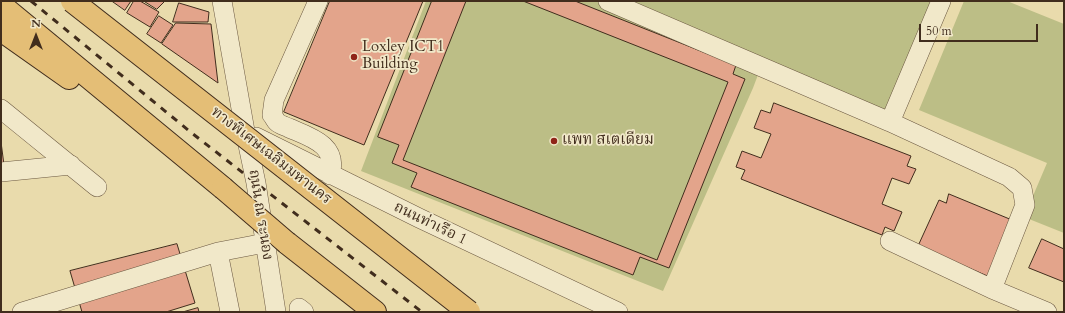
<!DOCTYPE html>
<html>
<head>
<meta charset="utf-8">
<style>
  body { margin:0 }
  #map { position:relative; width:1065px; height:313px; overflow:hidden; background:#e9dbac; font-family:Cardo,serif }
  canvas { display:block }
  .frame { position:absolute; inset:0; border:2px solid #412d1d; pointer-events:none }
  .north { position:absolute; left:16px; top:16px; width:40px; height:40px; -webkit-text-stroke:3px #f1e8c9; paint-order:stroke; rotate:0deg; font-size:11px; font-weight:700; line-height:16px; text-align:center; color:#412d1d }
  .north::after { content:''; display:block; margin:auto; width:14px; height:18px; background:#412d1d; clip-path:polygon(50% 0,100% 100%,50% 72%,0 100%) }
  .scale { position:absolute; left:919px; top:24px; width:119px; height:18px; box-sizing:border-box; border:2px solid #412d1d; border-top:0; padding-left:5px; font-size:12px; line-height:14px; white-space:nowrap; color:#412d1d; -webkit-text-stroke:3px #f1e8c9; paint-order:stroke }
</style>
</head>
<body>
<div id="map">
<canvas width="1065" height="313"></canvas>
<div class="frame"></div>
<div class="north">N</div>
<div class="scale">50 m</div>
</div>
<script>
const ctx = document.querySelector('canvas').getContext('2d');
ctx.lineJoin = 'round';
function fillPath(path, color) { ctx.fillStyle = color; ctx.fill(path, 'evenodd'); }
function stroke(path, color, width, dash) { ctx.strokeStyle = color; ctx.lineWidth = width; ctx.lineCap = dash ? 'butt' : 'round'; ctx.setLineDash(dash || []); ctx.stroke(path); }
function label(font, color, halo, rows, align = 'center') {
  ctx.font = font + ' Cardo,"Noto Serif Thai",serif'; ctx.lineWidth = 3.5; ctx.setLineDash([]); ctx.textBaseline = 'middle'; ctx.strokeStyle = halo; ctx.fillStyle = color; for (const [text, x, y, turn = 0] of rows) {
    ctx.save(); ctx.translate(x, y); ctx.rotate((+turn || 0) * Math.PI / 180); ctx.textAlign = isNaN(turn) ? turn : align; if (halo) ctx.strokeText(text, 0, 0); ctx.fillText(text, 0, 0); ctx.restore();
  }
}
const green = new Path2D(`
  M426,1H932L886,111L764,59L753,88L663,291L361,171Z
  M964,1H1007L1064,24V233L1024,217L1047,163L919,110Z`);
const building = new Path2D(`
  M112,1H131L125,10Z
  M134,1H140L159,12L150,27L127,13Z
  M144,1H165L157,9Z
  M330,1H423L364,145L284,112Z
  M432,1H466L403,160L657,260L728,82L523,1H575L736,65L733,74L745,79L669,268L640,257L633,275L411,187L417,173L392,163L399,145L378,137Z
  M179,3L209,12L208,22H173Z
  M159,16L173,25L161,43L147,34Z
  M176,23L211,24L218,83L162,44Z
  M774,103L911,156L907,166L916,169L909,184L892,178L882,204L902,212L894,231L885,227L882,235L741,179L745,170L736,167L742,151L761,158L771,134L754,128L761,110L770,113Z
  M1,142L4,165L1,166Z
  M949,194L1012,220L992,278L918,246L939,200L946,203Z
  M1042,239L1064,249V282L1029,268Z
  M177,244L195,303L166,312H82L70,271Z
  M198,308L199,312H183Z`);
const minor = new Path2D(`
  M222,1L245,131L256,183L276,312
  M318,1L274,100L272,115C274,117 275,120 277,122C280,125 285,126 289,128C310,137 339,145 330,175
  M608,1L890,122L1009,177L1022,188L1025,205L992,289
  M1,109L97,187
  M890,122L941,1
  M256,137L419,218L618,312
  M1,172L71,165
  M890,241L992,289L1047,312
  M218,252L230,312
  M299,308L304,312
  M22,312L218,252L265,243`);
const highway = new Path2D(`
  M1,5L223,188
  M1,30L69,78
  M287,243L375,312`);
const rail = new Path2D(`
  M31,1L193,134L422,312`);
const highwayBridge = new Path2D(`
  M72,1L469,312
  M223,188L287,243`);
const markers = [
  [354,57,4,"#8f2418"],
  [554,141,4,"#8f2418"]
];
const poiNames = [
  ["Loxley ICT1",362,48],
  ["Building",362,65],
  ["แพท สเตเดียม",562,141]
];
const streetNames = [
  ["ทางพิเศษเฉลิมมหานคร",271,156,38],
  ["ถนน ณ ระนอง",260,215,81],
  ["ถนนท่าเรือ 1",430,224,26]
];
fillPath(green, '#bcbe86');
fillPath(building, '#e3a48b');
stroke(building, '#412d1d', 1);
stroke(minor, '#6b5841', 20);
stroke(highway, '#412d1d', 24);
stroke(minor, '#f1e8c9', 19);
stroke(highway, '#e4be76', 22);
stroke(rail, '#412d1d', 3, [7, 7]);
stroke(highwayBridge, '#412d1d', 24, []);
stroke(highwayBridge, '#e4be76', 22);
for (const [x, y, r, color] of markers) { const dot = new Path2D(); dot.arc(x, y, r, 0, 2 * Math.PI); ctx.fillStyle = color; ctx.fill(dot); stroke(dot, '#f1e8c9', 1.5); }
label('15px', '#412d1d', '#f1e8c9', poiNames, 'left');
label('15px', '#412d1d', '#f1e8c9', streetNames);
</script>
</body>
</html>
